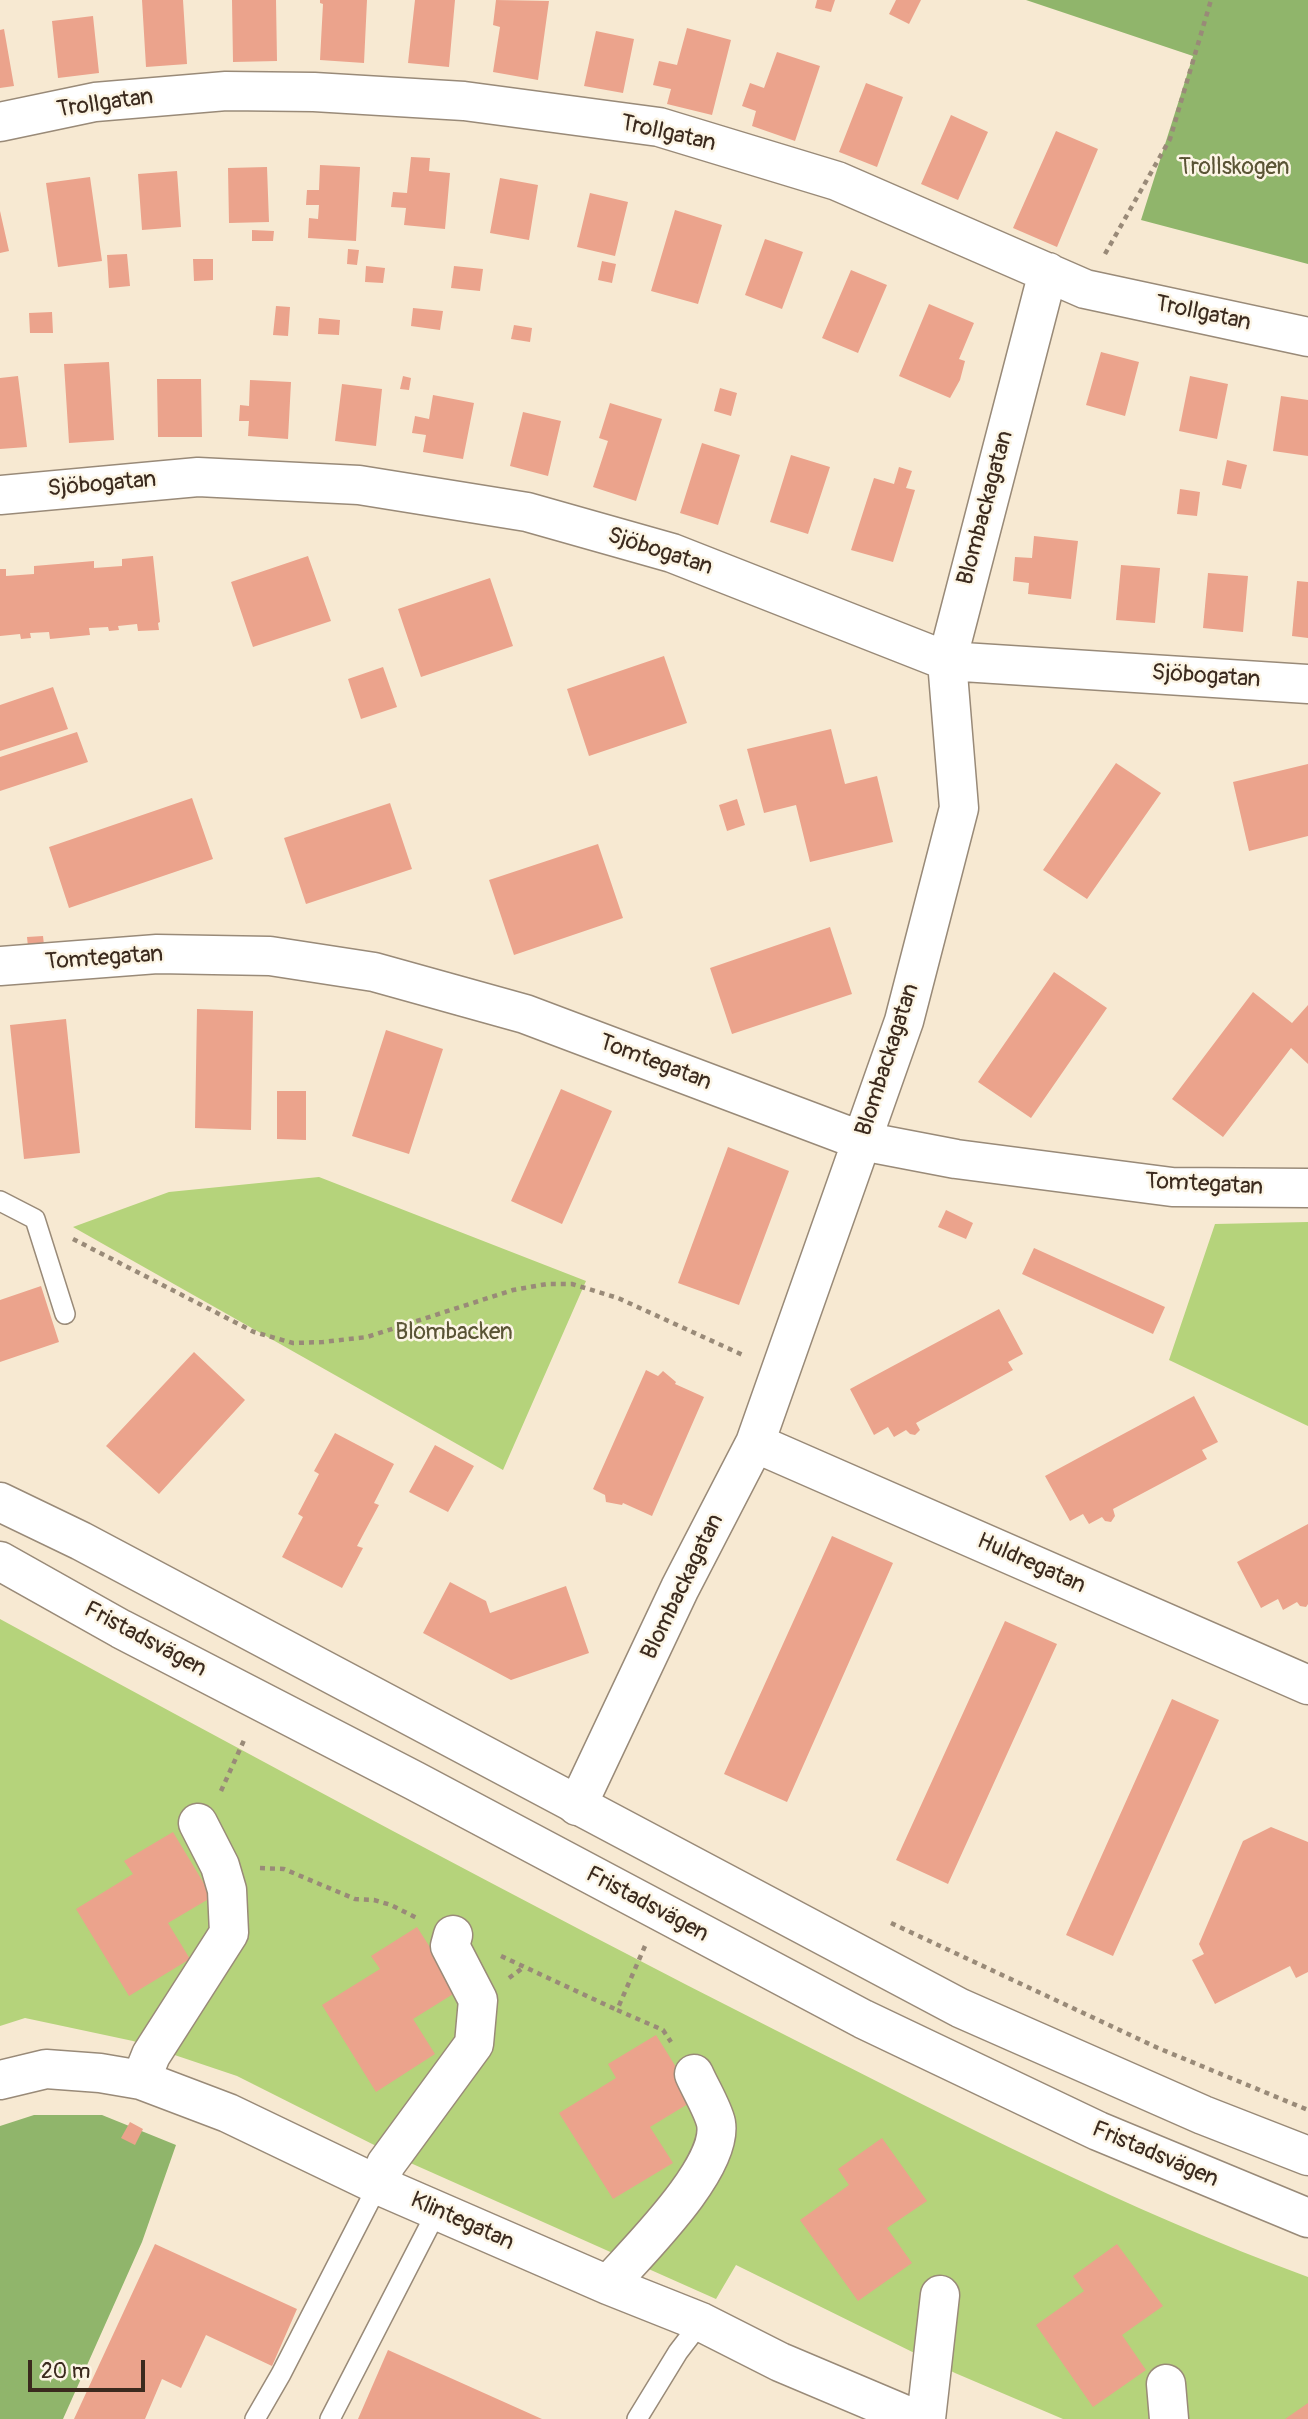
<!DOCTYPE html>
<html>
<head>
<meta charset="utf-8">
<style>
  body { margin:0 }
  #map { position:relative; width:1308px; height:2419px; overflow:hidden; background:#f7e9d2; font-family:Pangolin,sans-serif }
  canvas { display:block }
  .scale { position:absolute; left:28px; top:2360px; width:117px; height:32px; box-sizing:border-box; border:4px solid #3b2a1e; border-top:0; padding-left:9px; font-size:21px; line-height:24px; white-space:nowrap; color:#3b2a1e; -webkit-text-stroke:5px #fcf5e5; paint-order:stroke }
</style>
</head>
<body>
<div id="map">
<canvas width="1308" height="2419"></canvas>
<div class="scale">20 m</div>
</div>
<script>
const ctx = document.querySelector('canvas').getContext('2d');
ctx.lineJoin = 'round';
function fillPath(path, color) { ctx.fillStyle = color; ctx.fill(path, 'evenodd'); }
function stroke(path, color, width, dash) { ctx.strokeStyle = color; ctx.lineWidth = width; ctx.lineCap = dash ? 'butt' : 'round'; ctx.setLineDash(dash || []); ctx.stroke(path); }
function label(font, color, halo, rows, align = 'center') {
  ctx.font = font + ' Pangolin,sans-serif'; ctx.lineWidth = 5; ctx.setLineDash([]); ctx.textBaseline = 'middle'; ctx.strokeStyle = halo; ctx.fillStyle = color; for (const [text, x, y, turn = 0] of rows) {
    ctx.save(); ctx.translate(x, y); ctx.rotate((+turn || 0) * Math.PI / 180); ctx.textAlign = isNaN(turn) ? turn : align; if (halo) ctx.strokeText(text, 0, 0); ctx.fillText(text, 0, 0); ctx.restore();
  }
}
const green = new Path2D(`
  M319,1177L586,1281L503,1470L73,1227L169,1192Z
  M1308,1222V1426L1169,1360L1215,1224Z
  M0,1619C261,1761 522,1902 787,2036C958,2122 1128,2211 1308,2277V2419H1063L955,2373L736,2265L716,2299L406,2161L237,2076L133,2041L25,2018L0,2026Z`);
const forest = new Path2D(`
  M1026,0H1308V264L1141,220L1193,56Z
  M34,2115H102L176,2145L142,2242L63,2419H0V2126Z`);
const building = new Path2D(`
  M142,0H183L187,64L146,67Z
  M232,0H276L277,61L233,62Z
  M320,0H367L364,63L320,60L323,4L320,3Z
  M415,0H455L449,67L408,63Z
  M496,0L549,1L538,80L493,72L500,27L493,25Z
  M817,0H835L831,12L815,8Z
  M896,0H921L909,24L889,14Z
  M93,16L99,73L58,78L52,21Z
  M687,28L731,40L712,115L667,104L671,89L653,85L659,61L677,65Z
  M4,29L14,86L0,88V30Z
  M596,31L634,39L623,93L584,86Z
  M777,52L820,66L795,141L752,126L756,111L742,106L750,83L764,88Z
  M866,83L903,97L877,167L839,152Z
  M951,115L988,132L958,200L921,184Z
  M1056,131L1098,149L1057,247L1013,228Z
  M411,157L430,158L429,171L450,173L445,229L404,225L406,208L391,207L393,192L407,193Z
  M320,165L360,167L356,241L308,238L309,218L318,219L319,205H306L307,190H319Z
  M267,167L269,222L229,223L228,168Z
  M177,171L181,227L142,230L138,174Z
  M90,177L102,261L58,267L46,183Z
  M500,178L538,185L529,240L490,233Z
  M590,193L628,202L615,256L577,247Z
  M675,210L722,225L698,304L651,291Z
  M0,211L9,251L0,253Z
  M252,230L274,231L273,241H252Z
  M765,239L803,252L782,309L745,295Z
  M348,249L359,250L357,265L347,264Z
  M127,254L130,286L109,288L107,255Z
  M193,259H213V280L194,281Z
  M602,261L616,264L612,283L598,280Z
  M366,266L385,268L383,283L365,282Z
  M454,266L483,269L480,291L451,288Z
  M851,270L887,285L858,353L822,338Z
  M929,304L974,323L959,359L965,361L960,380L950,398L899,376Z
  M276,306L290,307L288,336L273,335Z
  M413,308L443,311L440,330L411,326Z
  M52,312L53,333H30L29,313Z
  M319,318L340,320L339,335L318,334Z
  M514,325L532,328L530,342L511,339Z
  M1101,352L1139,362L1125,416L1086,405Z
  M109,362L114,440L69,443L64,364Z
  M18,376L27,447L0,449V378Z
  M403,376L411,378L409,390L400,389Z
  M1190,376L1228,384L1217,439L1179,431Z
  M157,379H201L202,437H158Z
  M250,380L291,382L288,439L248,436L249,421H239L240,405L249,406Z
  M342,384L382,389L376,446L335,441Z
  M720,388L737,393L731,416L714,411Z
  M433,395L474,403L463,459L423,452L426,435L412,433L415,416L429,419Z
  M1281,396L1308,400V456L1273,451Z
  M610,403L662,419L636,501L593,487L608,441L599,438Z
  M523,412L561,421L548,476L510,466Z
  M702,443L740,455L718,525L680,513Z
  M791,455L830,467L808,534L770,522Z
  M1227,460L1247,465L1241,489L1222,485Z
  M899,467L912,471L906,488L915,490L893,562L851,550L874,478L894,484Z
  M1180,489L1200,492L1197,516L1177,514Z
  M1034,536L1078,541L1071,599L1028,594L1029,583L1013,581L1015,557L1032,558Z
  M153,556L160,622L158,623L159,630L138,631L137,624L118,626L119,630L109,631L108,627L89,628L90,635L50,639L49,632L30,633L31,638L21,639L20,634L0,636V569H6V576L34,574V566L94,561V568L122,566V559Z
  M308,556L331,621L253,647L231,582Z
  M1121,565L1160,568L1155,623L1116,620Z
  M1208,573L1248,576L1243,632L1203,628Z
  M490,578L513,646L421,677L398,609Z
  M1297,581L1308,582V638L1292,636Z
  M664,656L687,723L589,756L567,689Z
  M383,667L397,707L361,719L348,679Z
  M53,687L68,729L0,751V705Z
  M831,729L845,784L877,776L893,842L810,862L796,805L764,813L747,749Z
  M77,732L88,762L0,791V757Z
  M1116,763L1161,793L1087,899L1043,870Z
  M1308,764V836L1249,851L1233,782Z
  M192,798L213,859L69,908L49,847Z
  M737,799L745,825L727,831L719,805Z
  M390,803L412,869L306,904L284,838Z
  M598,844L623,918L514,955L489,880Z
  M830,927L852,994L732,1034L710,968Z
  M43,936L44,945L28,947L27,937Z
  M1054,972L1107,1008L1031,1118L978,1082Z
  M1253,992L1292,1023L1308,1005V1064L1291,1048L1223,1137L1172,1099Z
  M197,1009L253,1011L251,1130L195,1128Z
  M66,1019L80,1153L24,1159L10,1025Z
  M386,1030L443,1049L409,1154L352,1136Z
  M561,1089L612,1111L562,1224L511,1201Z
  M277,1091H306V1140L277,1139Z
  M728,1147L789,1171L739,1305L678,1283Z
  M946,1210L973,1223L966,1239L938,1227Z
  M1034,1248L1165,1307L1153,1334L1022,1274Z
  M41,1286L59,1342L0,1362V1300Z
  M999,1309L1023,1354L1008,1362L1013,1370L916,1423L920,1430L915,1435L910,1434L906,1430L894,1437L888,1427L874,1435L850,1389Z
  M194,1352L245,1400L159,1494L106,1446Z
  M646,1370L658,1376L663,1371L676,1382L675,1384L704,1397L652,1516L623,1503L622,1505L606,1502L605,1495L593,1489Z
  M1194,1396L1218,1442L1202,1450L1207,1459L1113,1509L1115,1516L1111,1522L1105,1521L1102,1517L1089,1524L1083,1514L1070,1521L1045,1476Z
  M335,1433L394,1464L374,1503L379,1505L357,1546L363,1548L342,1588L282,1557L303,1517L298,1514L319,1474L314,1471Z
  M435,1445L474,1466L448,1512L409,1492Z
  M1308,1524V1604L1306,1607L1300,1606L1297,1602L1283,1610L1278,1599L1261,1608L1237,1562Z
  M832,1536L893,1563L787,1802L724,1774Z
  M450,1582L486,1601L490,1613L566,1586L589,1653L511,1680L423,1633Z
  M1005,1621L1057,1644L948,1884L896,1860Z
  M1172,1699L1219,1720L1113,1956L1066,1935Z
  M1271,1827L1308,1842V1972L1296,1978L1290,1966L1215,2004L1192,1960L1204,1954L1199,1944L1243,1841Z
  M173,1832L212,1897L168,1923L190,1959L129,1996L76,1909L133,1874L124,1861Z
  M417,1927L458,1991L413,2019L435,2054L376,2092L322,2005L380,1969L371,1956Z
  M656,2035L696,2099L650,2127L673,2163L613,2199L559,2113L616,2078L608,2064Z
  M130,2122L143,2129L135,2145L121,2138Z
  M882,2138L927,2201L887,2228L912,2263L858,2301L800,2220L849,2185L838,2169Z
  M155,2244L297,2309L272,2366L206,2335L181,2388L162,2379L145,2419H74Z
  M1117,2244L1163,2306L1122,2335L1146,2370L1093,2407L1036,2325L1084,2291L1073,2276Z
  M388,2350L542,2419H358Z
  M1308,2403V2419H1285Z`);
const path = new Path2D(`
  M1105,254L1170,139L1211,0
  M73,1239L254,1332L293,1343L323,1342L367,1337L513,1290L547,1284H572L618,1298L745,1356
  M221,1791L245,1738
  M260,1868L284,1869L355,1899L374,1900L391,1905L419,1919
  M891,1923L1158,2048L1308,2110
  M645,1946L617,2010L663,2030L671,2042
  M501,1956L617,2010
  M509,1978L524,1967`);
const service = new Path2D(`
  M0,1201L35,1219L65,1314
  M255,2419L281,2374L378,2185
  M330,2419L437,2211
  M637,2419L678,2352L701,2322`);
const minor = new Path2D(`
  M0,122L95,102L226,91L314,92L464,101L659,127L837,181L1085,289L1308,337
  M0,495L198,477L359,485L527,512L672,553L947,661L1308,684
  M0,966L157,954L270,956L374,972L525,1014L862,1141L956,1159L1172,1187L1308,1188
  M755,1443L1308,1685
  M577,1806L680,1588L755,1443L904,1021L959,808L947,661L1048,272
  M0,2080L46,2069L100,2073L141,2080L228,2113L378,2185L608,2285L701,2322L780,2362L915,2419
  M141,2080L151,2055L229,1933L227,1890L220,1866L198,1823
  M378,2185L386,2164L474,2044L478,2000L450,1946L453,1935
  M608,2285C636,2253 724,2168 716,2123C713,2109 700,2088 694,2074
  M1166,2384L1169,2419
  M926,2419L940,2295`);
const tertiary = new Path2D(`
  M0,1502L81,1541L960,2008L1203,2115L1308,2156
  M0,1561L121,1629L415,1781L863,2019L1098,2131L1308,2218`);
const streetNames = [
  ["Trollgatan",105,104,-8],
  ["Trollgatan",668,134,13],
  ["Trollgatan",1203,314,12],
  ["Sjöbogatan",102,485,-5],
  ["Blombackagatan",986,508,-75],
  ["Sjöbogatan",660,552,18],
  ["Sjöbogatan",1206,677,4],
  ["Tomtegatan",104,959,-4],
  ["Blombackagatan",888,1060,-72],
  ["Tomtegatan",655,1063,21],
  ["Tomtegatan",1204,1185,3],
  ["Huldregatan",1031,1564,24],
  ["Blombackagatan",683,1587,-64],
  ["Fristadsvägen",145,1640,28],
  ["Fristadsvägen",647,1905,28],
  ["Fristadsvägen",1155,2155,23],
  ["Klintegatan",462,2222,24]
];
const parkNames = [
  ["Trollskogen",1234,168],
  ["Blombacken",454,1333]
];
fillPath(green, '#b5d37b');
fillPath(forest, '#90b56b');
fillPath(building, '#eba38c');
stroke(service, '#998a78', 22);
stroke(minor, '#998a78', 41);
stroke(tertiary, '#998a78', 41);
stroke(path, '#998a78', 4.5, [5, 5]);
stroke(service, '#fff', 19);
stroke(minor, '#fff', 38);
stroke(tertiary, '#fff', 38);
label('23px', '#3b2a1e', '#fcf5e5', streetNames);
label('23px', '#5a5435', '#fcf5e5', parkNames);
</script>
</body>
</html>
